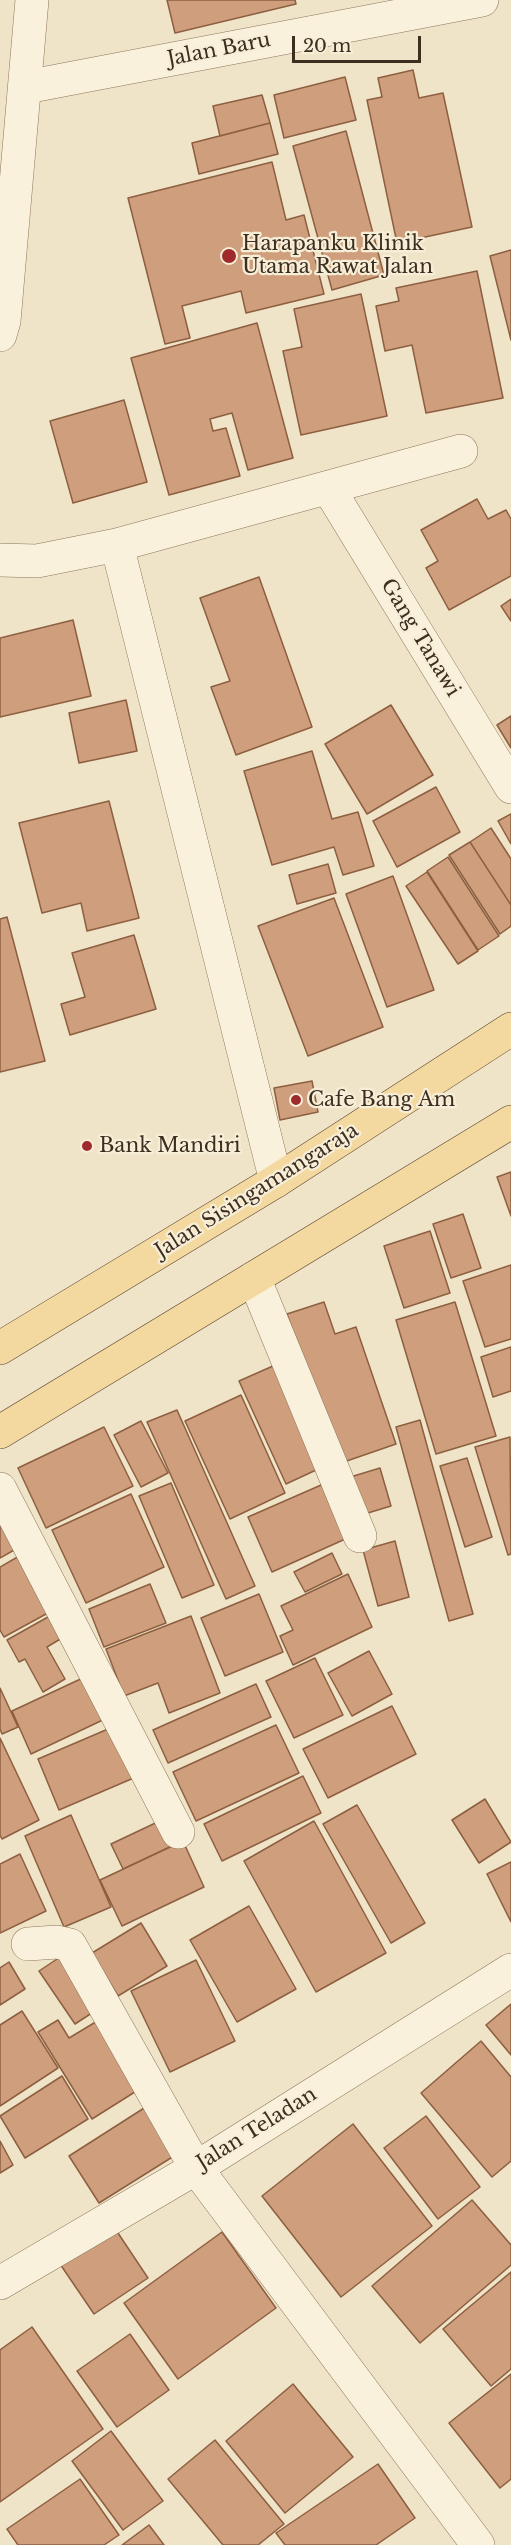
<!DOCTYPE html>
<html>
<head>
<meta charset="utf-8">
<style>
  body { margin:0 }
  #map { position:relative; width:511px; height:2545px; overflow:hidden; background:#f0e4c8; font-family:"Libre Baskerville",serif }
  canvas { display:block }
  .scale { position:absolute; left:292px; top:36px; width:129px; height:27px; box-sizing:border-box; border:3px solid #3d2e20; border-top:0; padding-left:8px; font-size:18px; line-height:21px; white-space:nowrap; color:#3d2e20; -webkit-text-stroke:4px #f7eed8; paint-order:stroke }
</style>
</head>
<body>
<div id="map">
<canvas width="511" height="2545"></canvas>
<div class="scale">20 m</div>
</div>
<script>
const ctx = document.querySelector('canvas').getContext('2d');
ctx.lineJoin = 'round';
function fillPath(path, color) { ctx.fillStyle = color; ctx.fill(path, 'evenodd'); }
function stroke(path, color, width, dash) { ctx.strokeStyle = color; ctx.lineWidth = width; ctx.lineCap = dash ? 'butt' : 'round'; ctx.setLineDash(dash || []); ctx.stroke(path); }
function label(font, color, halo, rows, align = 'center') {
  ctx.font = font + ' "Libre Baskerville",serif'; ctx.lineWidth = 4.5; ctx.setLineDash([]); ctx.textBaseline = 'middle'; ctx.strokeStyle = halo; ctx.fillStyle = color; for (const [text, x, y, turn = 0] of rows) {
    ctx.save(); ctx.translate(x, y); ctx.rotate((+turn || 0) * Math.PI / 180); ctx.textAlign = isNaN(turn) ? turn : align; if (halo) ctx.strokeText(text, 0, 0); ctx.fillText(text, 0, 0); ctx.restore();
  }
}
const building = new Path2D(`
  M167,0H295L296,4L175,33Z
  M413,70L419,98L443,93L472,227L397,243L367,100L382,97L378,78Z
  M345,77L356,120L284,138L274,95Z
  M262,95L270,123L220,136L213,106Z
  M270,123L278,154L199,174L192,143Z
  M346,131L384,275L332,290L293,146Z
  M272,162L286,220L304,215L324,294L246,313L241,291L182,306L190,338L165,344L128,198Z
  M511,250V340L490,256Z
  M477,271L503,398L426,413L412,345L385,351L376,306L399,301L396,288Z
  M361,294L387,416L301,435L283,351L302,347L294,309Z
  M257,323L293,458L248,470L232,413L210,419L213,431L226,428L240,476L169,495L131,358Z
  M124,400L147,482L73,503L50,421Z
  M477,499L488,519L506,510L511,519V576L449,610L426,568L438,561L421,530Z
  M259,577L312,727L236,755L211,687L230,681L200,598Z
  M511,599V621L501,606Z
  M73,620L91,696L0,717V638Z
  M126,700L137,751L79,763L69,713Z
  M391,705L433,775L367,814L325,744Z
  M511,716V748L497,725Z
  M312,751L332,819L358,812L374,866L343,875L334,847L272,865L244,771Z
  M436,787L460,832L397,867L373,821Z
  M109,801L139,918L87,931L81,903L42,913L19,823Z
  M511,814V844L498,821Z
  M491,828L511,859V905L470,842Z
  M470,842L511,905V926L500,934L449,855Z
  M448,857L499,936L478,950L427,871Z
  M328,864L336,893L297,904L289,875Z
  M427,872L478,951L458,964L406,886Z
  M393,876L434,990L387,1007L346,894Z
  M334,898L383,1027L308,1056L258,926Z
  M7,917L45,1061L0,1072V919Z
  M134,935L156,1009L70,1035L61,1004L85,997L72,953Z
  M312,1081L318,1112L280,1120L274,1088Z
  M511,1172V1216L497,1177Z
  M463,1214L481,1268L451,1278L433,1224Z
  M430,1231L450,1293L404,1308L384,1246Z
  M511,1265V1339L485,1347L463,1281Z
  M324,1302L335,1334L356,1327L396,1444L338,1464L287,1314Z
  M455,1302L496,1436L436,1454L396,1320Z
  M511,1347V1391L493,1397L481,1357Z
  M282,1362L329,1464L286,1484L239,1381Z
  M241,1395L285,1493L230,1519L185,1421Z
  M177,1410L255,1586L226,1599L147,1422Z
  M420,1420L473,1614L449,1621L396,1427Z
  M141,1421L168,1473L141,1487L114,1435Z
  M104,1427L133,1486L46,1528L18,1468Z
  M510,1437L511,1554L508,1555L475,1447Z
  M467,1458L492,1537L465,1547L440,1466Z
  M380,1468L391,1506L358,1516L347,1478Z
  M328,1482L352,1536L272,1572L248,1517Z
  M171,1483L214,1585L182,1598L139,1496Z
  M131,1494L164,1567L86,1603L52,1530Z
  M0,1503L23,1545L0,1558Z
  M395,1541L409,1597L378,1606L363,1550Z
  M26,1552L57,1608L4,1637L0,1630V1567Z
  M332,1553L342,1574L305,1592L294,1572Z
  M348,1574L372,1627L293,1665L280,1636L293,1630L281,1606Z
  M150,1584L166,1623L104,1647L89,1609Z
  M259,1594L283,1652L225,1676L201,1618Z
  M55,1613L67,1635L47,1647L65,1679L43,1692L25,1659L19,1662L7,1640Z
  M191,1616L220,1693L169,1713L158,1683L124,1696L106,1649Z
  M369,1651L392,1694L352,1716L328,1673Z
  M315,1658L343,1715L294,1738L266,1681Z
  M87,1676L107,1718L31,1754L12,1711Z
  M256,1684L271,1717L168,1763L153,1730Z
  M0,1688L18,1727L2,1734L0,1729Z
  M392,1706L416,1754L328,1798L303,1749Z
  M276,1725L299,1773L196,1821L173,1772Z
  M115,1726L136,1777L59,1810L38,1759Z
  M0,1738L39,1820L2,1839L0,1835Z
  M303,1776L321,1813L222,1861L204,1824Z
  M485,1799L511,1842L479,1863L452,1820Z
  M357,1805L425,1923L391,1943L323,1824Z
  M71,1815L111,1907L64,1927L25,1836Z
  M166,1818L178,1843L123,1869L111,1844Z
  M314,1821L386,1953L316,1992L244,1861Z
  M183,1841L204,1887L122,1926L100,1880Z
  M20,1854L46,1911L0,1933V1864Z
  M511,1862V1922L487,1874Z
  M249,1906L296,1989L237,2022L190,1940Z
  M141,1923L167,1966L118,1996L92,1953Z
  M66,1953L101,2007L75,2024L39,1971Z
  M196,1960L235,2041L170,2072L131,1991Z
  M9,1962L25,1989L0,2005V1968Z
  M511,2004V2055L486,2025Z
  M22,2011L58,2068L0,2106V2025Z
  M104,2017L146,2085L92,2119L38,2032L58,2020L69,2038Z
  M481,2041L511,2077V2161L492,2177L421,2093Z
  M62,2076L88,2119L25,2158L0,2116Z
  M152,2103L182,2151L99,2203L69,2156Z
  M426,2116L480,2187L438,2219L384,2148Z
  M353,2124L432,2226L341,2297L262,2196Z
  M0,2141L13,2165L0,2173Z
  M472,2200L511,2245V2265L420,2343L372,2286Z
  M114,2227L148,2278L94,2314L60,2264Z
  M222,2232L276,2308L178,2379L124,2303Z
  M511,2272V2369L491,2386L443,2329Z
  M32,2327L103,2429L0,2502V2350Z
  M130,2334L169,2390L117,2427L77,2371Z
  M511,2374V2479L500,2488L449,2423Z
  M293,2384L353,2457L285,2513L226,2441Z
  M111,2431L163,2501L123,2530L72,2461Z
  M215,2440L284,2524L258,2545H223L168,2479Z
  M378,2464L415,2518L376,2545H285L276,2533Z
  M80,2479L119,2535L104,2545H18L7,2529Z
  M149,2525L164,2545H122Z`);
const minor = new Path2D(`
  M26,87L482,0
  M329,489L511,787
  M117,545L276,1181
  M0,560L37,561L117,545L461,451
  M254,1278L360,1536
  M0,1489L178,1832
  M28,1944L57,1942L70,1945L196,2168L478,2545
  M0,2283L196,2168L511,1970`);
const tertiary = new Path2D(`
  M0,335L4,321L32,0`);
const primary = new Path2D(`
  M0,1348L276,1181L511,1029
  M0,1432L511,1122`);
const markers = [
  [229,256,8,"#9e2a2b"],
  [296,1100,6,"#9e2a2b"],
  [87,1146,6,"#9e2a2b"]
];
const streetNames = [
  ["Jalan Baru",219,50,-11],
  ["Gang Tanawi",420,638,59],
  ["Jalan Sisingamangaraja",257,1191,-32],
  ["Jalan Teladan",257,2129,-32]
];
const poiNames = [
  ["Harapanku Klinik",242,244],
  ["Utama Rawat Jalan",242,267],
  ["Cafe Bang Am",308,1100],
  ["Bank Mandiri",99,1146]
];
fillPath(building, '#cf9f7d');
stroke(building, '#8d5f41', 1.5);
stroke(minor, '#8d765c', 34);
stroke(tertiary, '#8d765c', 34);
stroke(primary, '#5b4430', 34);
stroke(minor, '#faf1dc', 33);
stroke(tertiary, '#faf1dc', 33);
stroke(primary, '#f3d9a0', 33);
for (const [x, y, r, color] of markers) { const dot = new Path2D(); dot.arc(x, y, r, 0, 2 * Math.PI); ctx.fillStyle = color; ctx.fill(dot); stroke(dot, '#f7eed8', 2); }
label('20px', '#3d2e20', '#f7eed8', streetNames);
label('20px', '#3d2e20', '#f7eed8', poiNames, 'left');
</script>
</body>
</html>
